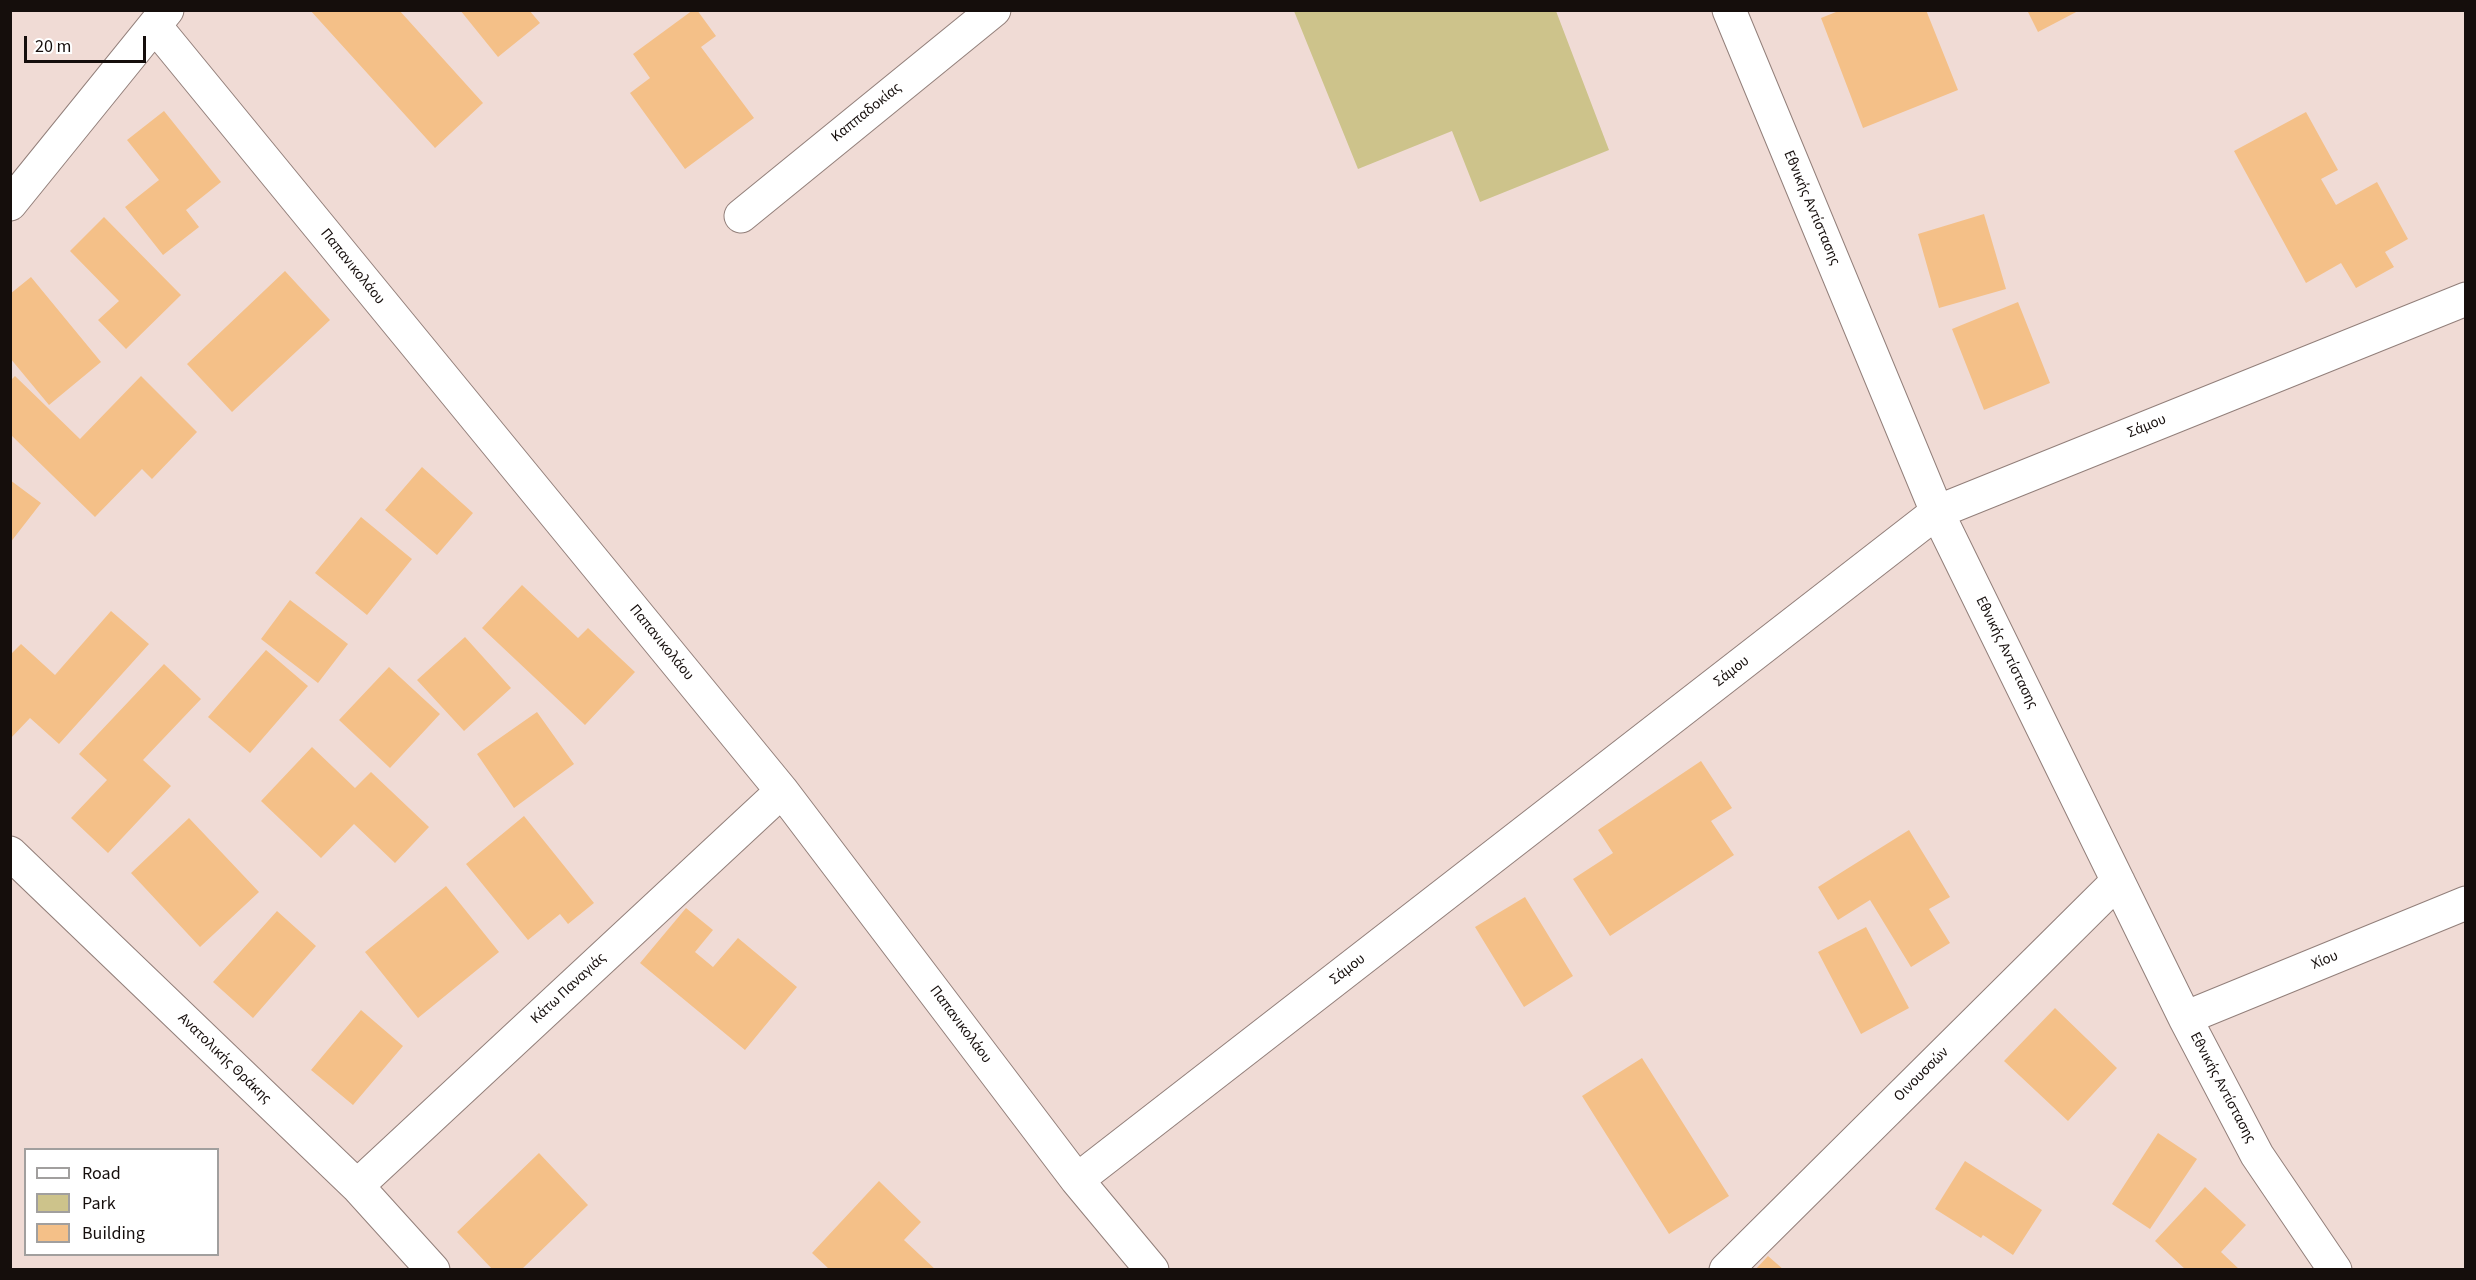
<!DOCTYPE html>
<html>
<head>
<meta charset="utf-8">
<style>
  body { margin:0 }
  #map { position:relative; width:2476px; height:1280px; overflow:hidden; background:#f0dbd5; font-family:"Source Sans 3",sans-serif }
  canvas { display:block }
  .frame { position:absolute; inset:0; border:12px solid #150e0c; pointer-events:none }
  .legend { position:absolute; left:24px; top:1148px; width:195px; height:108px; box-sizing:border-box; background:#fff; border:2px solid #a19f9e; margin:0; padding:8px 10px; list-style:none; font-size:18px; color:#150e0c }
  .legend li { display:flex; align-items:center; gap:12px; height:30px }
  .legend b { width:30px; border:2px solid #a19f9e }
  .scale { position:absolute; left:24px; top:36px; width:122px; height:27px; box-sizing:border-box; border:3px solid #150e0c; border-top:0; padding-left:8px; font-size:18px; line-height:21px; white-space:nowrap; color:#150e0c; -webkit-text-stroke:4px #fff; paint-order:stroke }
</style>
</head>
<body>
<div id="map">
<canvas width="2476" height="1280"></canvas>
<div class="frame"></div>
<ul class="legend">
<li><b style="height:8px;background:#fff"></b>Road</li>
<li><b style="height:16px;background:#cdc38b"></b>Park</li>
<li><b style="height:16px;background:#f4c088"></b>Building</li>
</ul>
<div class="scale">20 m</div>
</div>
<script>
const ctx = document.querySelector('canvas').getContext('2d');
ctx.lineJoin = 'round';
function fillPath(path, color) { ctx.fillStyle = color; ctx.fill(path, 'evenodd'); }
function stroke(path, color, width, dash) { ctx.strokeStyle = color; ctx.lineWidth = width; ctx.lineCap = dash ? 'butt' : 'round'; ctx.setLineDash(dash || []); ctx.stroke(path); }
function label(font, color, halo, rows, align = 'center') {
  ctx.font = font + ' "Source Sans 3",sans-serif'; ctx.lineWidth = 5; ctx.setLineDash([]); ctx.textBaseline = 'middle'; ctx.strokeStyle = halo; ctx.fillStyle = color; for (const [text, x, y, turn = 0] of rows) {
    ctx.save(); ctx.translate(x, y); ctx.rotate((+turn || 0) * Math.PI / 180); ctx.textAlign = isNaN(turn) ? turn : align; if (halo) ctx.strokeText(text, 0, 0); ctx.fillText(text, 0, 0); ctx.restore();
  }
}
const green = new Path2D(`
  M1294,11H1556L1609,150L1480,202L1452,131L1358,169Z`);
const building = new Path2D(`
  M310,10H399L483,103L435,148Z
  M460,10H529L540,23L498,57Z
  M693,10H697L716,36L701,47L754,118L685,169L630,93L650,78L633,54Z
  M1841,10H1926L1958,90L1863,128L1821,18Z
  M2027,10H2080L2038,32Z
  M164,111L221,182L186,210L199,227L163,255L125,207L159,180L127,140Z
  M2306,112L2338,170L2321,179L2336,205L2377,182L2408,239L2385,252L2394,267L2356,288L2341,263L2306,283L2234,151Z
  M1984,214L2006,289L1939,308L1918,234Z
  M104,217L181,295L126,349L98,320L119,301L70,251Z
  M285,271L330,320L232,412L187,364Z
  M31,277L101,362L49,405L10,358V294Z
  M2018,302L2050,383L1984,410L1952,329Z
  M15,376L80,439L141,376L197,432L152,479L142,469L95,517L10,434V381Z
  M422,467L473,513L437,555L385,510Z
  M10,480L41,503L10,543Z
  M361,517L412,559L367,615L315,573Z
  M522,585L578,638L588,628L635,672L585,725L482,628Z
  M290,600L348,644L318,683L261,639Z
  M111,611L149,644L59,744L30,718L10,739V655L21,644L55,675Z
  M465,637L511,688L464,731L417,680Z
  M266,650L308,686L250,753L208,717Z
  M164,664L201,699L143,760L171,786L108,853L71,818L107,780L79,754Z
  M389,667L440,714L390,768L339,720Z
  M537,712L574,764L514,808L477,754Z
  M312,747L355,788L371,772L429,827L395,863L354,824L321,858L261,801Z
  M1701,761L1732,808L1711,821L1734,855L1610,936L1573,879L1613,853L1598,830Z
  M524,816L594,903L568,924L560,914L528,940L466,864Z
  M189,818L259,892L200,947L131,873Z
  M1909,830L1950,897L1929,909L1950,943L1911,967L1870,900L1838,920L1818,887Z
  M446,886L499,952L418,1018L365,952Z
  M1525,897L1573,976L1524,1007L1475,927Z
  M686,908L713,930L695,952L713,967L738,938L797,987L745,1050L640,963Z
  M277,911L316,946L253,1018L213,982Z
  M1866,927L1909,1008L1861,1034L1818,952Z
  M2055,1008L2117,1068L2068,1121L2004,1061Z
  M361,1010L403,1046L353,1105L311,1070Z
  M1642,1058L1729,1196L1669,1234L1582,1096Z
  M2158,1133L2197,1159L2150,1229L2112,1204Z
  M539,1153L588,1205L521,1270H493L457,1232Z
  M1965,1161L2042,1210L2013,1255L1983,1235L1981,1238L1935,1209Z
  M879,1181L921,1222L904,1240L936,1270H830L812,1253Z
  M2205,1187L2246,1225L2221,1252L2240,1270H2186L2155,1241Z
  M1768,1256L1784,1270H1755Z`);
const minor = new Path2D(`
  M1729,10L1937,512L2185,1018L2257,1155L2335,1270
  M155,26L782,791L1077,1180L1152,1270
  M10,204L167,10
  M741,216L994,10
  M10,853L357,1186L433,1270
  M2185,1018L2466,903
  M1077,1180L1937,512L2466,299
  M357,1186L782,791
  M1726,1270L2118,881`);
const streetNames = [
  ["Καππαδοκίας",867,113,-39],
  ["Εθνικής Αντίστασης",1811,208,67],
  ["Παπανικολάου",352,267,51],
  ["Σάμου",2147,427,-22],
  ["Παπανικολάου",661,643,51],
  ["Εθνικής Αντίστασης",2006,653,64],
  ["Σάμου",1732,672,-38],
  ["Χίου",2325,961,-22],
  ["Σάμου",1348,970,-38],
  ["Κάτω Παναγιάς",569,989,-43],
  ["Παπανικολάου",960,1025,53],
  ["Ανατολικής Θράκης",224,1059,44],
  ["Οινουσσών",1922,1075,-45],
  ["Εθνικής Αντίστασης",2222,1088,62]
];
fillPath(green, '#cdc38b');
fillPath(building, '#f4c088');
stroke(minor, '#927f7a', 35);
stroke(minor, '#fff', 33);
label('15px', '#150e0c', '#fff', streetNames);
</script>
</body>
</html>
